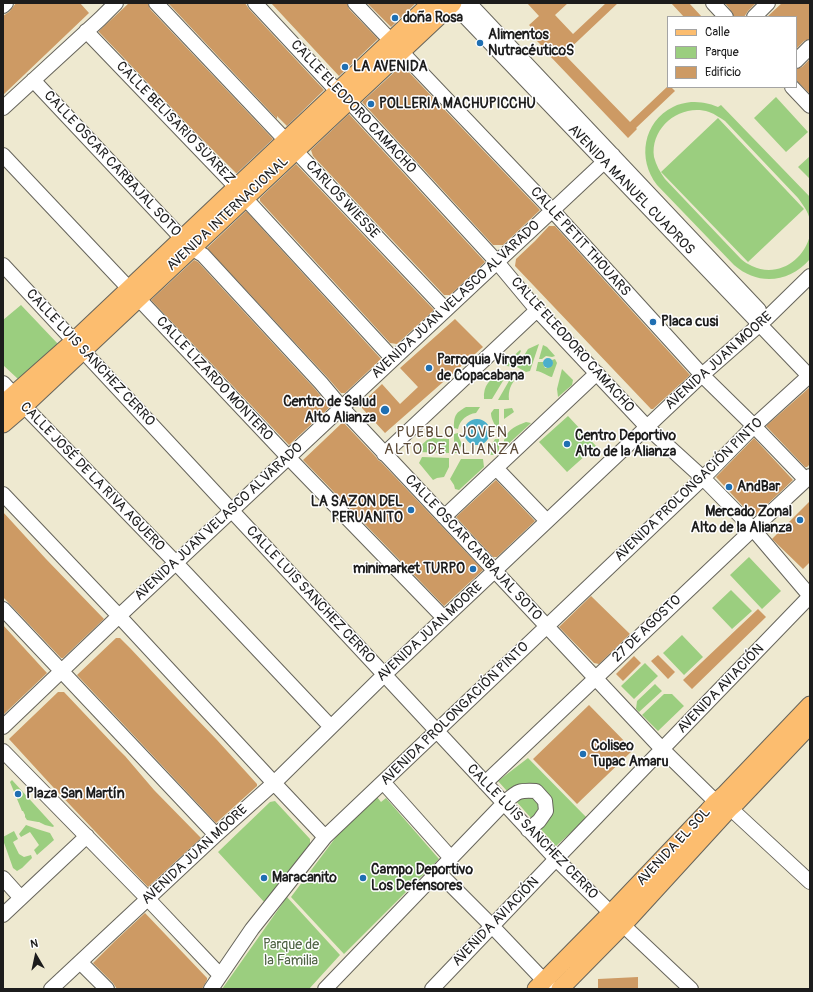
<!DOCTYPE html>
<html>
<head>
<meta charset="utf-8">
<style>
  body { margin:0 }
  #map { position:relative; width:813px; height:992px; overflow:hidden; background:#eee9d0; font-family:Pangolin,sans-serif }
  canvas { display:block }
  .frame { position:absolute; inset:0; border:4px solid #1c1c1c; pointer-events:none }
  .legend { position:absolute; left:667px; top:16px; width:130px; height:72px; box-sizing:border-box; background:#fff; border:1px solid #a4a4a4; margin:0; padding:5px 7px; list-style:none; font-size:12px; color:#1c1c1c }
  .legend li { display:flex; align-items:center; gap:8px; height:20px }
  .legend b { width:20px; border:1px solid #a4a4a4 }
  .north { position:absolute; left:16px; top:936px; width:40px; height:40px; -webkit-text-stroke:3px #fff; paint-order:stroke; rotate:351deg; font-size:11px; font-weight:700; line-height:16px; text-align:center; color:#1c1c1c }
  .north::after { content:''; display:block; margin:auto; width:14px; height:18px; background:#1c1c1c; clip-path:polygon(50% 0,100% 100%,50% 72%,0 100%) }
</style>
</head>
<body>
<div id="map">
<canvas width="813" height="992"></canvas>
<div class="frame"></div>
<ul class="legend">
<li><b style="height:5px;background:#fcbd6f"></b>Calle</li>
<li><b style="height:11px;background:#9bce7f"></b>Parque</li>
<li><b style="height:11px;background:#cd9a64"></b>Edificio</li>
</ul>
<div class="north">N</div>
</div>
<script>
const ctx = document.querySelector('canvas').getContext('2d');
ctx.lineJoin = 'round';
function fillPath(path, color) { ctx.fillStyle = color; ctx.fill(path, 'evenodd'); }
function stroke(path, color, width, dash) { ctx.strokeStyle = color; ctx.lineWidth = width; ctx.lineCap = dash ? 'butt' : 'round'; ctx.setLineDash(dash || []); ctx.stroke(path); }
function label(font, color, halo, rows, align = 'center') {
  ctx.font = font + ' Pangolin,sans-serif'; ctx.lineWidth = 3; ctx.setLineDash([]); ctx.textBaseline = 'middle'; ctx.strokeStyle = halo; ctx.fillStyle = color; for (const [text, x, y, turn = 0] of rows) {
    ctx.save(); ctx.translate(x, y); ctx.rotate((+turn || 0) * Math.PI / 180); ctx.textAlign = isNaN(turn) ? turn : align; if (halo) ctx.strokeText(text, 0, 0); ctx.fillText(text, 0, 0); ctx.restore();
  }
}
const green = new Path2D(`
  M776,97L808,132L786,152L754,118Z
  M691,102C701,102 709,103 718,107L721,105L810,197V220C808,211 803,205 798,198L725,121C720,118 715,114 709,112C681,103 650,127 654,157C656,165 660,172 665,179L741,259C744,262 748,264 752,266C777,278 804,261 810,235V259C789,283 758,286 734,265L657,185C637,159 643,122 673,107C678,104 685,103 691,102Z
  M718,118L804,209L748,262L661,172Z
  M810,156V179L798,167Z
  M21,305L58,344L18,379L3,365V320Z
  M539,344L530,371L526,372L517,367L528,349Z
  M543,345L547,347L555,356L552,357L546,356L542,359H539Z
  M520,350L521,351L512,367L507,366L504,365Z
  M555,359L557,363L552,377C548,377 542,371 536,371L538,362H543V364L545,368C550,368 554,366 552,360Z
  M562,369L573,380L572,385L558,397L557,389Z
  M500,371H509L492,399H484C483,385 490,380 500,371Z
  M513,374L517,377C511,384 508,390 509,400H498Z
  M466,407H480L476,413C467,414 460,420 458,429L454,428C454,416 455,413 466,407Z
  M512,408L514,412L504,419V409Z
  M494,409H499V427L496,428C494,422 491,419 491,413Z
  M568,416L596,446L567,472L539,442Z
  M526,422L531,423L504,448C504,445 503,441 505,438C508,429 518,425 526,422Z
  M458,433L459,438L462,444L457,453H454V434Z
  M433,438L449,439V453L418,452V448L427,440Z
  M495,439H499V451L495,455H488L487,449L491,446Z
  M422,457L449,458V467L444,477L437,478L433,480L419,463Z
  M461,459H483L484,467L459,490L455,489L454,485L450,479Z
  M749,557L781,591L762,609L730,575Z
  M731,590L752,611L732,629L712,608Z
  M682,635L703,657L684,675L663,653Z
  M645,663L658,676L634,699L621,686Z
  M655,684L662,691L639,712L636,709L637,701Z
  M664,694H672L684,706L658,731L642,715Z
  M528,758L587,818L556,846L498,781Z
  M12,780L54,826L53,827L45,825L39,822H38L27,820L25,817V815L23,811H22L10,782Z
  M377,797L381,802L386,798L439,859L344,954L291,897L339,833Z
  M275,801L310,839V846L266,904L218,852L270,802Z
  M26,825L37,829L50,833L54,840L37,855L34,850L39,845L30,832L21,837L19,834Z
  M14,831L18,839L13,842L19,854L24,857L31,855L32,858L22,868L17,871L13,868L3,840V837Z
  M287,897L340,955L309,989H222Z`);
const water = new Path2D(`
  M543 363a5 5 0 1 1 10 0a5 5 0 1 1-10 0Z
  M464 432a13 13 0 1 1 26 0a13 13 0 1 1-26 0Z`);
const building = new Path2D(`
  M16,3H80L89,13L3,95V16L9,12Z
  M129,3H148L150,9L273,139L237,173H236L192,129L99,32V31Z
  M168,3H245L249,9L324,90L287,126L277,116V119Z
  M271,3H347L349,9L378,39L339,76Z
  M367,3H416L391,27Z
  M527,3H568L555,15L573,34L606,3H618L564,54L630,122L668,86V87H671L675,91L636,128L637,129L628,138L549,55L550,54L535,39L539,36L529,25L539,16Z
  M671,3H689L702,17H684Z
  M725,3H756L748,11L744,17H734L732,12Z
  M782,3H810V39L804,41L796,49V17H767Z
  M810,59V94L796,80V69L802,67Z
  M402,65L540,210L503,245H493L362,102Z
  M349,114L485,262L450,295H444L313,156L311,150Z
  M296,164L434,310L397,344L390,343L260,201V198Z
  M246,211L381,359L345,393H341L327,377L207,248Z
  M549,226H555L690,375L653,409H651L515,266L516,259L535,241Z
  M194,260L198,262L315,389L330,407L289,445L151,300Z
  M455,319L483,347L385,433L362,408V403L382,384L400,404L418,387L400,368Z
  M810,387V464L807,467H805L766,426Z
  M343,422L376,457L378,460L381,462L483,570L444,606L303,460Z
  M754,438L793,480L756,515H751L716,477Z
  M496,480L535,521L497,557H493L456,517Z
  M810,501V562L803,569L772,539Z
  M3,512L46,559L104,619L63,658H61L3,597Z
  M591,596L630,634L599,664L594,663L559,627Z
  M758,609L766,617L692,689L683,680Z
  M3,625L47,673L3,715Z
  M116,638H120L130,648L192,714L217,740L257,784V786L216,823L77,675Z
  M658,655L675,672L668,679L651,661Z
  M634,656L641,663L623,681L616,674Z
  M58,692H64L116,747L125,756L154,790L201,838L148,887L53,787L9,739Z
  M589,705L633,750L577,804L533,759Z
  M145,913L207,978V980L202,989H117L113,983L93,963L115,941Z
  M638,977V989H598V979Z`);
const minor = new Path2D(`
  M156,3L446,310
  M255,3L337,91L349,101L497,262L537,310L647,427L703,478L753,529L810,596
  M355,3L552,210L702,375L754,426L806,480
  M452,3L810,377
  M469,3L759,310
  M713,3L726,17
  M3,6L6,3
  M754,17L768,3
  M86,31L236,187L245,198L393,359
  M796,61L810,47
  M33,80L191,248L203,255L321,383L342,408L662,749L716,802L730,808L810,882
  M792,87L810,106
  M3,108L100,19L116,3
  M3,155L288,457L444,618
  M3,265L556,859L623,925L691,989
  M3,383L24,406L176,563L331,727
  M384,454L537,310
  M496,468L547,521
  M3,494L119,616L274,783L325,837
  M444,517L597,373
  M3,609L216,835
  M3,727L119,616L604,162L613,155
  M3,751L148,899L220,975
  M383,782L451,858
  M485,783L753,529L810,476
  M438,872L492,926L552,989
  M3,878L21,898
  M3,915L87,836
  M80,962L107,989
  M51,989L216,835L274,783L384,675L702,375L767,318L810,276
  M211,989L252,929L325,837L703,478L754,426L809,376
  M325,989L504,803C518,791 518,790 536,791L545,801L546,811L539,821L528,830
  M432,989L556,859L810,596`);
const major = new Path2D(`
  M3,404L74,341L431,3
  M3,424L24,406L453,3
  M536,989L611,913L708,811L716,802L725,794L810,705
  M560,989L623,925L730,808L738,801L810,725`);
const markers = [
  [395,18,4,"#1f6fb2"],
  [480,43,4,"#1f6fb2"],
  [345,67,4,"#1f6fb2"],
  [371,104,4,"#1f6fb2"],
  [653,322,4,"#1f6fb2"],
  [429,368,4,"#1f6fb2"],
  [385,410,5,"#1f6fb2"],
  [567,444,4,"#1f6fb2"],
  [729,487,4,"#1f6fb2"],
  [411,510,4,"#1f6fb2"],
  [800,520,4,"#1f6fb2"],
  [473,569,4,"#1f6fb2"],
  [583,754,4,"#1f6fb2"],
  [18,794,4,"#1f6fb2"],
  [264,878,4,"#1f6fb2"],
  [363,878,4,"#1f6fb2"]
];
const poiNames = [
  ["doña Rosa",403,18],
  ["Alimentos",488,35],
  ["NutracéuticoS",488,51],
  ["LA AVENIDA",353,67],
  ["POLLERIA MACHUPICCHU",379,104],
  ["Placa cusi",661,322],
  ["Parroquia Virgen",437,360],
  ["de Copacabana",437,376],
  ["Centro de Salud",376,402,"right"],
  ["Alto Alianza",376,418,"right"],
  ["Centro Deportivo",575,436],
  ["Alto de la Alianza",575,452],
  ["AndBar",737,487],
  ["LA SAZON DEL",403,502,"right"],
  ["PERUANITO",403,518,"right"],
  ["Mercado Zonal",792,512,"right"],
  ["Alto de la Alianza",792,528,"right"],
  ["minimarket TURPO",465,569,"right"],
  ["Coliseo",591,746],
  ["Tupac Amaru",591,762],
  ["Plaza San Martín",26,794],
  ["Campo Deportivo",371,870],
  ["Los Defensores",371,886],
  ["Maracanito",272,878]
];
const streetNames = [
  ["CALLE ELEODORO CAMACHO",353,107,47],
  ["CALLE BELISARIO SUAREZ",175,123,46],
  ["CALLE OSCAR CARBAJAL SOTO",112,164,47],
  ["AVENIDA MANUEL CUADROS",631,190,46],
  ["CARLOS WIESSE",342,200,47],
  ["AVENIDA INTERNACIONAL",228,214,-43],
  ["CALLE PETIT THOUARS",580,242,48],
  ["AVENIDA JUAN VELASCO ALVARADO",456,300,-43],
  ["CALLE ELEODORO CAMACHO",572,345,48],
  ["CALLE LUIS SANCHEZ CERRO",90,358,47],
  ["AVENIDA JUAN MOORE",719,361,-42],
  ["CALLE LIZARDO MONTERO",214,379,47],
  ["CALLE JOSÉ DE LA RIVA AGUERO",92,477,46],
  ["AVENIDA PROLONGACIÓN PINTO",689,490,-44],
  ["AVENIDA JUAN VELASCO ALVARADO",219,522,-43],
  ["CALLE OSCAR CARBAJAL SOTO",473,548,47],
  ["CALLE LUIS SANCHEZ CERRO",310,595,47],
  ["27 DE AGOSTO",647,629,-44],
  ["AVENIDA JUAN MOORE",430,632,-43],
  ["AVENIDA AVIACIÓN",721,689,-46],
  ["AVENIDA PROLONGACIÓN PINTO",455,714,-44],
  ["CALLE LUIS SANCHEZ CERRO",532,832,46],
  ["AVENIDA EL SOL",674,847,-47],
  ["AVENIDA JUAN MOORE",195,855,-43],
  ["AVENIDA AVIACIÓN",496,922,-46]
];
const parkNames = [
  ["Parque de",291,945],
  ["la Familia",291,961]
];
const neighbourhoodNames = [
  ["PUEBLO JOVEN",452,433],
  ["ALTO DE ALIANZA",452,450]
];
fillPath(green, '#9bce7f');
fillPath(water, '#4bafca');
fillPath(building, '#cd9a64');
stroke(minor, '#66645b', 16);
stroke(major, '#66645b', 19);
stroke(minor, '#fff', 14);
stroke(major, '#fcbd6f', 17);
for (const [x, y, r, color] of markers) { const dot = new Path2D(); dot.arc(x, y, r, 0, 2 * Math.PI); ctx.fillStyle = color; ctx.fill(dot); stroke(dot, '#fff', 1.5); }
label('bold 14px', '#1c1c1c', '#fff', poiNames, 'left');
label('14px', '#1c1c1c', '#fff', streetNames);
label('14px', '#4f6344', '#fff', parkNames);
ctx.letterSpacing = '1px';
label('15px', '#5a4835', '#fff', neighbourhoodNames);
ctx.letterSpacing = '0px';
</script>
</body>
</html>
